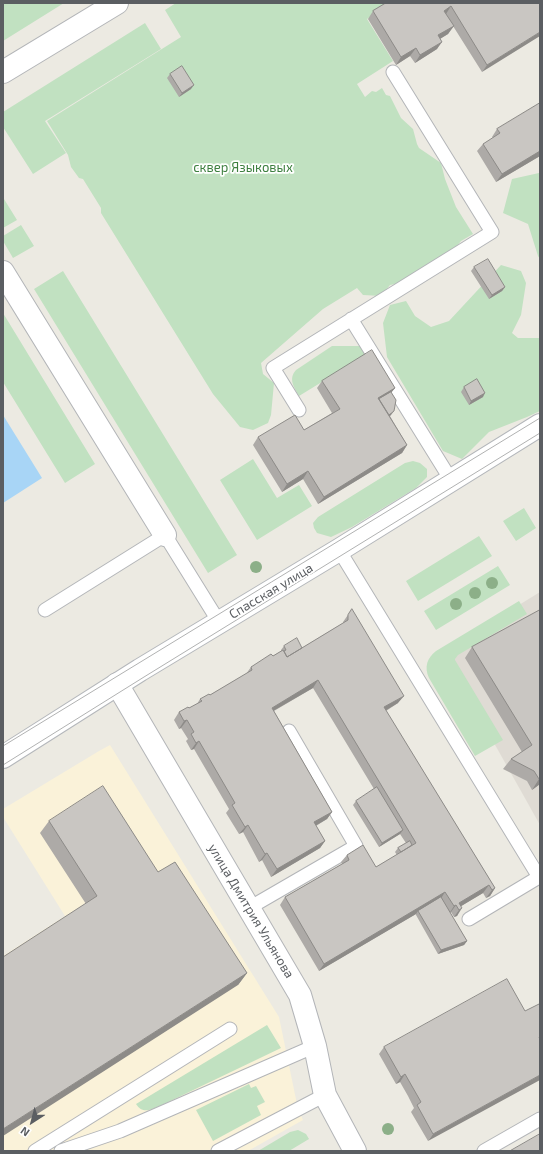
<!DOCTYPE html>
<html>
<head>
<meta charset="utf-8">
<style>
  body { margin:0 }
  #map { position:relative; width:543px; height:1154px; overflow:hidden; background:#eceae2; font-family:"Exo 2",sans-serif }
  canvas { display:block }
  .frame { position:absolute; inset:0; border:4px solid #5b5e62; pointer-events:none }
  .north { position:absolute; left:12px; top:1102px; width:40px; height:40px; -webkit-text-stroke:3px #fff; paint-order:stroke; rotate:216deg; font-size:11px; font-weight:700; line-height:16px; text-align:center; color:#5b5e62 }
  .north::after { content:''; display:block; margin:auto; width:14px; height:18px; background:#5b5e62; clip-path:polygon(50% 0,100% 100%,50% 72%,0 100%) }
</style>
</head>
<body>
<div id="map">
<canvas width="543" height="1154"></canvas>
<div class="frame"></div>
<div class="north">N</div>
</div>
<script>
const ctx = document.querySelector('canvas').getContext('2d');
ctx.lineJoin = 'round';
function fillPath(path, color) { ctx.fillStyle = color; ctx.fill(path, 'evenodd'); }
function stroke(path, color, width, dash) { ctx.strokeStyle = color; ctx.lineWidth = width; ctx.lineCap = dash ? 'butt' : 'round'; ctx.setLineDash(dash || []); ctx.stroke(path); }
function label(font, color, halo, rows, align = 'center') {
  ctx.font = font + ' "Exo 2",sans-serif'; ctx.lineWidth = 3.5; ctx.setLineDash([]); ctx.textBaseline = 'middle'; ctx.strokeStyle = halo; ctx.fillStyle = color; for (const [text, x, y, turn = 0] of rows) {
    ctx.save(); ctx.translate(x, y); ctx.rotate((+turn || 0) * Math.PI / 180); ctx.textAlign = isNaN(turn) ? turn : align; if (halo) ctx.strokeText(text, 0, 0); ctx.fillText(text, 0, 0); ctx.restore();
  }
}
const commercial = new Path2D(`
  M110,745L279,1017L298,1109L303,1120L248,1151H3V956L65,916L3,817V809L99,751Z`);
const education = new Path2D(`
  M540,592V825L443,652Z`);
const green = new Path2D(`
  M3,3H64L3,41Z
  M176,3H391L367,19L393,61L357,84L365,97L372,91L376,92L382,88L386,95L390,96L401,118L413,129L417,144L419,148L441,163L445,179L456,207L473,234L461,241L453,251L405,282L390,285L381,296L363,295L357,288L323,309L261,363L263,374L274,383L271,415L268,423L253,430L240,427L213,394L101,213V208L83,179L79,178L71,167L68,155L47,121L181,37L165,10Z
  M145,23L161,49L45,121L66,153L33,174L3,127V112Z
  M539,173L540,174V259L538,256L528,224L503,213L512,179Z
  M3,199H4L17,220L3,228Z
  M21,225L34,246L13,258L3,241V236Z
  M501,265L521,271L526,283L521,315L512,333L518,338H539L540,337V411L527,417L489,432L462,459L443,451L387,357L383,323L390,305L406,301L415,316L431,327L449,321Z
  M63,271L237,555L208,573L34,289Z
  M3,313L95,464L65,483L3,382Z
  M332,346H361L366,355L299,396C294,387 288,379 296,370Z
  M253,459L277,498L299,485L312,506L257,540L220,480Z
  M413,461L420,463L427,469V477L416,488L352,527L331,537L317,533L314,528L313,523L318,517L405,463Z
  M524,508L536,528L516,541L503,521Z
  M479,536L492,556L418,601L406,581Z
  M498,566L510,585L436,630L424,611Z
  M519,601L527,614L458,655L455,659V660L503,740L475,756L429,678C424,667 427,658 436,651Z
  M267,1025L281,1048L162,1105C152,1109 143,1115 136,1104Z
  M249,1084L251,1088L256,1086L265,1102L257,1106L261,1115L213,1141L196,1110Z
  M298,1130L306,1134L309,1139L289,1151H258L290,1132Z`);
const water = new Path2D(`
  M3,415L42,478L3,503Z`);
const lane = new Path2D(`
  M351,319L451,480
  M299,410L273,368L492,232L393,72
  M339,550L539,877L469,919
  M45,610L165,535L219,622
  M249,908L356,846L289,731
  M35,1151L230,1029
  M61,1151L120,1131L315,1046
  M218,1151L325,1095
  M484,1151L540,1119`);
const street = new Path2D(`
  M3,72L117,3
  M3,272L165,535
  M117,684L300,995L315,1046L325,1095L355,1151`);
const secondary = new Path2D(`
  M3,757L140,670L339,550L540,425`);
const tram = new Path2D(`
  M3,746L540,418
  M3,765L144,677L540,433`);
const trees = [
  [256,567],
  [492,583],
  [475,593],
  [456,604],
  [388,1129]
];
const wall = new Path2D(`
  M386,3H540L482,72L453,26L448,34L440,39L437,49L415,63L410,56L396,65L368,19L373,11Z
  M170,74L191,89L179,97L167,78Z
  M540,103V156L496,182L477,151L483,144L493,138L492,137L497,129Z
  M474,267L505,287L502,291L489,299L471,271Z
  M322,381L395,388L391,393V415L390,416L407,445L402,453L318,504L303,479L282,492L253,445L258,437L304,430L332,413L317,388Z
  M464,387L483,397L469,405L461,392Z
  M352,609L398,703L386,711L495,888L490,896L486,898L483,893L461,906L457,916L454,917L451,912L450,913L467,941L464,945L438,954L416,915V914L319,971L280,905L285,897L342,864L341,862L347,855L376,867L397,855L395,852L398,848L406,843L400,834L379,847L353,805L356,801L374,789L313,688L274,711L332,812L327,819L316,826L325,841L320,848L271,877L262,860L259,862L243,832L239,834L226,813L229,809L194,749L191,750L186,741L188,739L181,728L179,729L174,720L179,712L189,708L197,704L200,699L210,695L246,674L251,667L273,656L281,651V650L284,646L302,648L343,623V622Z
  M540,610V784L532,790L527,781L503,769L511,759L522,752L465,658L472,647Z
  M49,821L158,872L247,973L238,985L86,904L40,833Z
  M525,1011L428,1141L411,1112L414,1108L408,1096L400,1082L396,1084L379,1054L384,1047Z`);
const shadedWall = new Path2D(`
  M451,6L446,14L444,11Z
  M454,26L448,34L433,43L438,35Z
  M540,32V36L482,72L487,65Z
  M442,42L437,49L415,63L420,55Z
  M416,48L410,56L396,65L401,57Z
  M194,85L191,89L179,97L182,93Z
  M540,151V156L496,182L502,174Z
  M505,287L502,291L489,299L492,295Z
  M395,388L389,395L377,403L378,398Z
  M485,393L483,397L469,405L471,401Z
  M394,411L391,415L382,421L385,417Z
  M407,445L402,453L318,504L324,497Z
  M308,471L303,479L282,492L287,484Z
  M318,680L313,688L266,715L272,708Z
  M404,696L398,703L378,715L384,707Z
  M187,720L181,728L179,729L184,721Z
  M199,741L194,749L191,750L196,743Z
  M540,778V784L532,790L539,779Z
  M332,812L327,819L308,830L314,822Z
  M248,825L243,832L239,834L245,827Z
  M403,830L400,834L379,847L382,843Z
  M325,841L320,848L271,877L277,869Z
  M267,853L262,860L259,862L265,854Z
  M489,885L483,893L458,908L459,903Z
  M495,888L490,896L486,898L492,890Z
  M445,892L440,900L418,911L416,914L319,971L324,964Z
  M456,905L451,912L449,914L454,906Z
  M462,908L457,916L454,917L459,910Z
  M467,941L464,945L438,954L441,950Z
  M247,973L238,985L3,1136V1129Z
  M405,1074L400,1082L396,1084L401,1077Z
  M540,1075V1080L428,1141L433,1134Z`);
const building = new Path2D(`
  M386,3H540V32L487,65L451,6L444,11L454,26L438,35L442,42L420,55L416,48L401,57L373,11Z
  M182,66L194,85L182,93L170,74Z
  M540,103V151L502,174L483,144L500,133L497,129Z
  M488,259L505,287L492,295L474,267Z
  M372,350L395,388L378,398L407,445L324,497L308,471L287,484L258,437L295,415L304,430L340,409L322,381Z
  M477,379L485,393L471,401L464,387Z
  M391,392L396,400L394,411L389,415L379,399Z
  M352,609L404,696L384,707L495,888L492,890L489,885L459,903L462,908L459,910L456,905L454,906L445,892L324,964L285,897L349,860L347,855L363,845L376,867L416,843L318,680L272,708L332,812L314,822L325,841L277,869L267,853L265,854L248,825L245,827L232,805L235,803L199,741L196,743L191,734L194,732L187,720L184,721L179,712L188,707L189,708L202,701L200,699L209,694L210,695L252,670L251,667L271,654L273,656L283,650L287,657L348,620V615Z
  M540,610V778L539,779L534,771L511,759L532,745L472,647Z
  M297,638L302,648L287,657L284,651L286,650L284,646Z
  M103,786L158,872L175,862L247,973L3,1129V957L97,896L49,821Z
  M377,787L403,830L382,843L356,801Z
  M410,841L412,845L401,852L398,848Z
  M441,897L467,941L441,950L418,911Z
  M507,979L525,1011L539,1004L540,1006V1037H539L540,1039V1075L433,1134L417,1105L421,1102L405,1074L401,1077L384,1047Z
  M540,1134V1151H510Z`);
const parkNames = [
  ["сквер Языковых",243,168]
];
const streetNames = [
  ["Спасская улица",271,591,-31],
  ["улица Дмитрия Ульянова",251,911,59]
];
fillPath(commercial, '#faf2d9');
fillPath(education, '#dfdbd4');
fillPath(green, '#c1e1c1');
fillPath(water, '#a8d5f6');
stroke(lane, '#b3b5b8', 15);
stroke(street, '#b3b5b8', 24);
stroke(secondary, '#b4b7bb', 24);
stroke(lane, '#fff', 13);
stroke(street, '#fff', 22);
stroke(secondary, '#fff', 22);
stroke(tram, '#b1b2b2', 1);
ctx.fillStyle = '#8caf88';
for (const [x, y] of trees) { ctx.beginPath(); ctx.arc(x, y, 6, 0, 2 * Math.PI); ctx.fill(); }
fillPath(wall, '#adaaa7');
fillPath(shadedWall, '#8d8b88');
fillPath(building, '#c9c6c2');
stroke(building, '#8d8b88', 1);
label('13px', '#3d7f3f', '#fff', parkNames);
label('13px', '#5b5e62', '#fff', streetNames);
</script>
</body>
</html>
